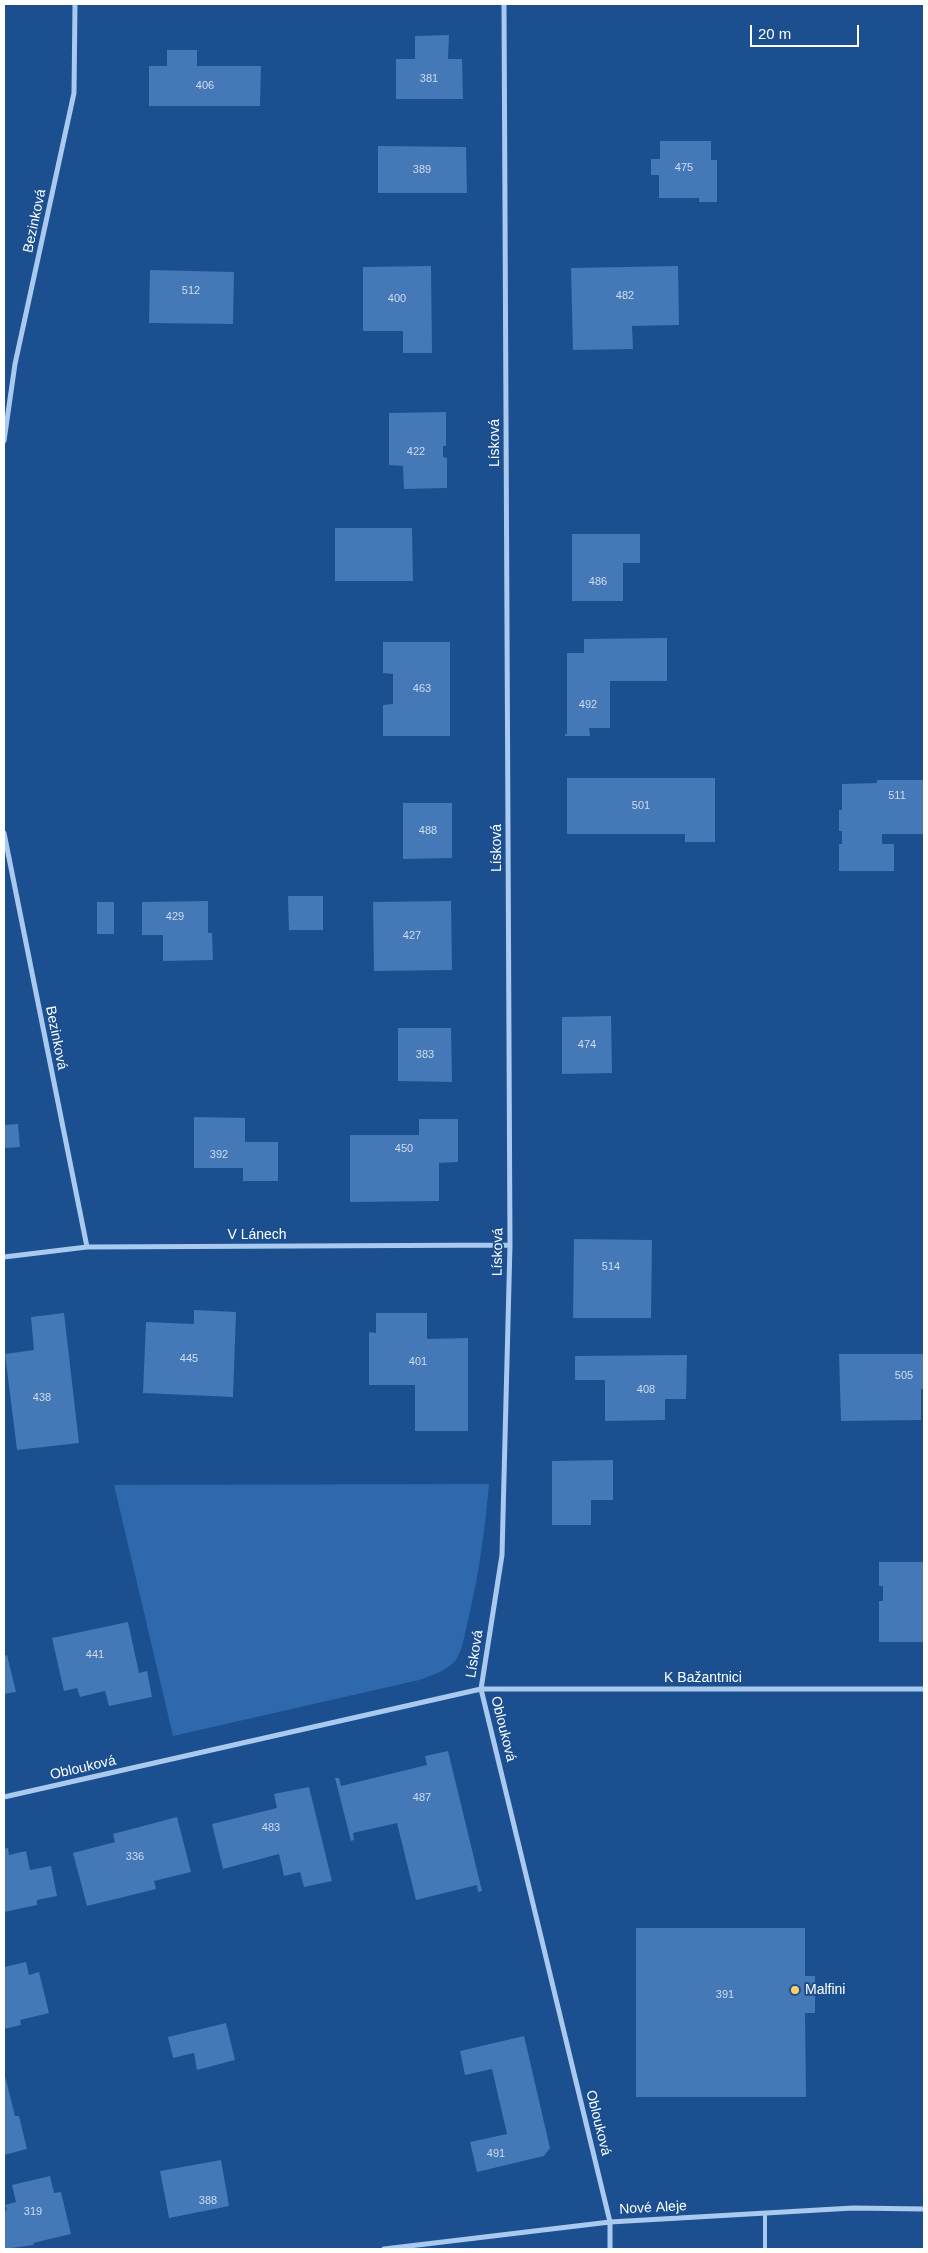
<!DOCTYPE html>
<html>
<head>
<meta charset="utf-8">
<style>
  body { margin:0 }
  #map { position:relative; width:928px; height:2253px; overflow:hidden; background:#1b4f8f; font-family:Helvetica,sans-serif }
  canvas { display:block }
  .frame { position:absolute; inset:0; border:5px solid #fff; pointer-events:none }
  .scale { position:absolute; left:750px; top:25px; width:109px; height:22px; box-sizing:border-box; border:2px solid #fff; border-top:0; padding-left:6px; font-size:15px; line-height:18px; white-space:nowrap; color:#fff; -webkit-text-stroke:4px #1b4f8f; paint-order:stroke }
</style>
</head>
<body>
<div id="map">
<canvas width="928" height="2253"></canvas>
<div class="frame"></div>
<div class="scale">20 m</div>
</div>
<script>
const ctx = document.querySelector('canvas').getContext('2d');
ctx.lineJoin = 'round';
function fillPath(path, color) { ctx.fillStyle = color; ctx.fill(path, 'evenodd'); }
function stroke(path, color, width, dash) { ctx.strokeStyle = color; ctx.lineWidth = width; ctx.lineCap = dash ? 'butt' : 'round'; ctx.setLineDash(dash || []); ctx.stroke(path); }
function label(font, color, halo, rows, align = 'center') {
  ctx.font = font + ' Helvetica,sans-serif'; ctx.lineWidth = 4; ctx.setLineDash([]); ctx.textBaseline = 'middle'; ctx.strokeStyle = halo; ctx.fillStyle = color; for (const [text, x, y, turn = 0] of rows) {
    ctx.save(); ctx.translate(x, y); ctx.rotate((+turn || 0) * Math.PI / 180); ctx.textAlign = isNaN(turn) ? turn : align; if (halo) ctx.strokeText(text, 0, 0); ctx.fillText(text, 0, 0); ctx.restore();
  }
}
const green = new Path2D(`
  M489,1484C485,1530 479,1574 468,1620C465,1632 463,1649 456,1660C448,1670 431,1676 419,1680L173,1736L114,1485Z`);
const building = new Path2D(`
  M449,35L448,59H462L463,99H396V59H415V36Z
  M167,50H197V66H261L260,106H149V66H167Z
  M660,141H711V160H717V202H699V198H659V175H651V159H660Z
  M378,146L466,147L467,193H378Z
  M431,266L432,353H403V331H363V267Z
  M678,266L679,325L632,326L633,349L573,350L571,268Z
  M150,270L234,272L233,324L149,323Z
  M446,412V446H443V457L447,458V488L404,489L403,466L389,465V413Z
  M335,528H412L413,581H335Z
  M572,534H640V563H623V601H572Z
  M667,638V681H610V728H589L590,736H565V734H567V653H584V639Z
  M383,642H450V736H383V705L393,704V674L383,673Z
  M567,778H715V842H685V834H567Z
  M877,780H924V834H882V844H894V871H839V844H842V831H839V810H842V784L877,783Z
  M403,803H452V858L403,859Z
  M288,896H323V930H289Z
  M208,901V933H212L213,960L163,961V935H142V902Z
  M451,901L452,970L374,971L373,902Z
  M97,902H114V934H97Z
  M611,1016L612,1073L562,1074V1017Z
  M398,1028H451L452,1082L398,1081Z
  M194,1117L245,1118V1142H278V1181H243V1168H194Z
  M419,1119H458V1162L439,1163V1201L350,1202V1135H419Z
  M18,1124L20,1147L4,1148V1125Z
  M574,1239L652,1240L651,1318H573Z
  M194,1310L236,1312L233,1397L143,1393L146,1322L194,1324Z
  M64,1313L79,1443L17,1450L5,1354L34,1350L31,1317Z
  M376,1313H427V1339L468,1338V1431H415V1385H369V1332L376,1333Z
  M839,1354H924V1389H921V1420L841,1421Z
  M687,1355L686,1399H665V1420L605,1421V1380H575V1356Z
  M613,1460V1500H591V1525H552V1461Z
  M879,1562H924V1642H879V1601H883V1586H879Z
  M128,1622L139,1673L147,1671L152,1697L109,1706L105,1691L80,1697L77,1688L64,1691L52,1638Z
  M7,1655L16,1692L4,1694V1656Z
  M448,1751L482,1891L478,1892L477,1885L416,1900L397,1823L353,1833L354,1840L351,1841L335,1778H339L341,1786L427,1765L425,1756Z
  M309,1787L332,1881L304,1887L300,1872L284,1876L279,1854L223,1869L212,1824L277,1808L274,1794Z
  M177,1817L191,1872L154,1881L156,1889L87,1906L73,1853L115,1842L113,1834Z
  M8,1848L9,1855L26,1851L30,1870L51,1866L57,1896L37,1900V1905L4,1912V1849Z
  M636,1928H805V1976H815V2013H805L806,2097H636Z
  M26,1962L29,1975L39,1972L49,2013L20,2020L21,2025L4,2029V1967Z
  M226,2023L235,2060L197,2070L194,2053L173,2058L168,2037Z
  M524,2036L550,2148L544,2156L477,2172L470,2142L507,2134L492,2069L465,2075L460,2051Z
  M5,2076L15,2116H19L27,2149L4,2155Z
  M221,2160L229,2206L169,2218L160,2171Z
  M50,2176L54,2193L61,2192L71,2234L33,2243L34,2245L4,2249V2211L7,2210L5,2205L16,2202L12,2185Z`);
const lane = new Path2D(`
  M765,2213V2249`);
const street = new Path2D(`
  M504,4L510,1245L502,1555L481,1689H924
  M4,441L15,364L74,93L75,4
  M4,833L87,1247
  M4,1257L87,1247L510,1245
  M4,1797L481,1689L610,2222V2249
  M384,2249L610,2222L853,2208L924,2209`);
const markers = [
  [795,1990,5,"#ffd166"]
];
const numberNames = [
  ["381",429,79],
  ["406",205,86],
  ["475",684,168],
  ["389",422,170],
  ["512",191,291],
  ["482",625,296],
  ["400",397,299],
  ["422",416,452],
  ["486",598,582],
  ["463",422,689],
  ["492",588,705],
  ["511",897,796],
  ["501",641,806],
  ["488",428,831],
  ["429",175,917],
  ["427",412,936],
  ["474",587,1045],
  ["383",425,1055],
  ["450",404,1149],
  ["392",219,1155],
  ["514",611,1267],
  ["445",189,1359],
  ["401",418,1362],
  ["505",904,1376],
  ["408",646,1390],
  ["438",42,1398],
  ["441",95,1655],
  ["487",422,1798],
  ["483",271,1828],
  ["336",135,1857],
  ["391",725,1995],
  ["491",496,2154],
  ["388",208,2201],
  ["319",33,2212]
];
const streetNames = [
  ["Bezinková",35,221,-78],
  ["Lísková",495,443,-90],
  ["Lísková",497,848,-90],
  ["Bezinková",56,1038,79],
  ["V Lánech",257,1235],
  ["Lísková",498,1252,-89],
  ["Lísková",475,1654,-81],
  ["K Bažantnici",703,1678],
  ["Oblouková",503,1729,76],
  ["Oblouková",83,1768,-13],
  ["Oblouková",598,2123,76],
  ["Nové Aleje",653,2208,-3]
];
const poiNames = [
  ["Malfini",805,1990]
];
fillPath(green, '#2e69ad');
fillPath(building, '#4478b7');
stroke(lane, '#a9c9ee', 4);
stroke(street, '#a9c9ee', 5);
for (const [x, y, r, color] of markers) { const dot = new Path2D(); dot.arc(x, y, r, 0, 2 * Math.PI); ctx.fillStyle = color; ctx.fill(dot); stroke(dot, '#1b4f8f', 2); }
label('11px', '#d0dded', null, numberNames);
label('14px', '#fff', '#1b4f8f', streetNames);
label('14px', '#fff', '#1b4f8f', poiNames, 'left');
</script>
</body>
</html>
